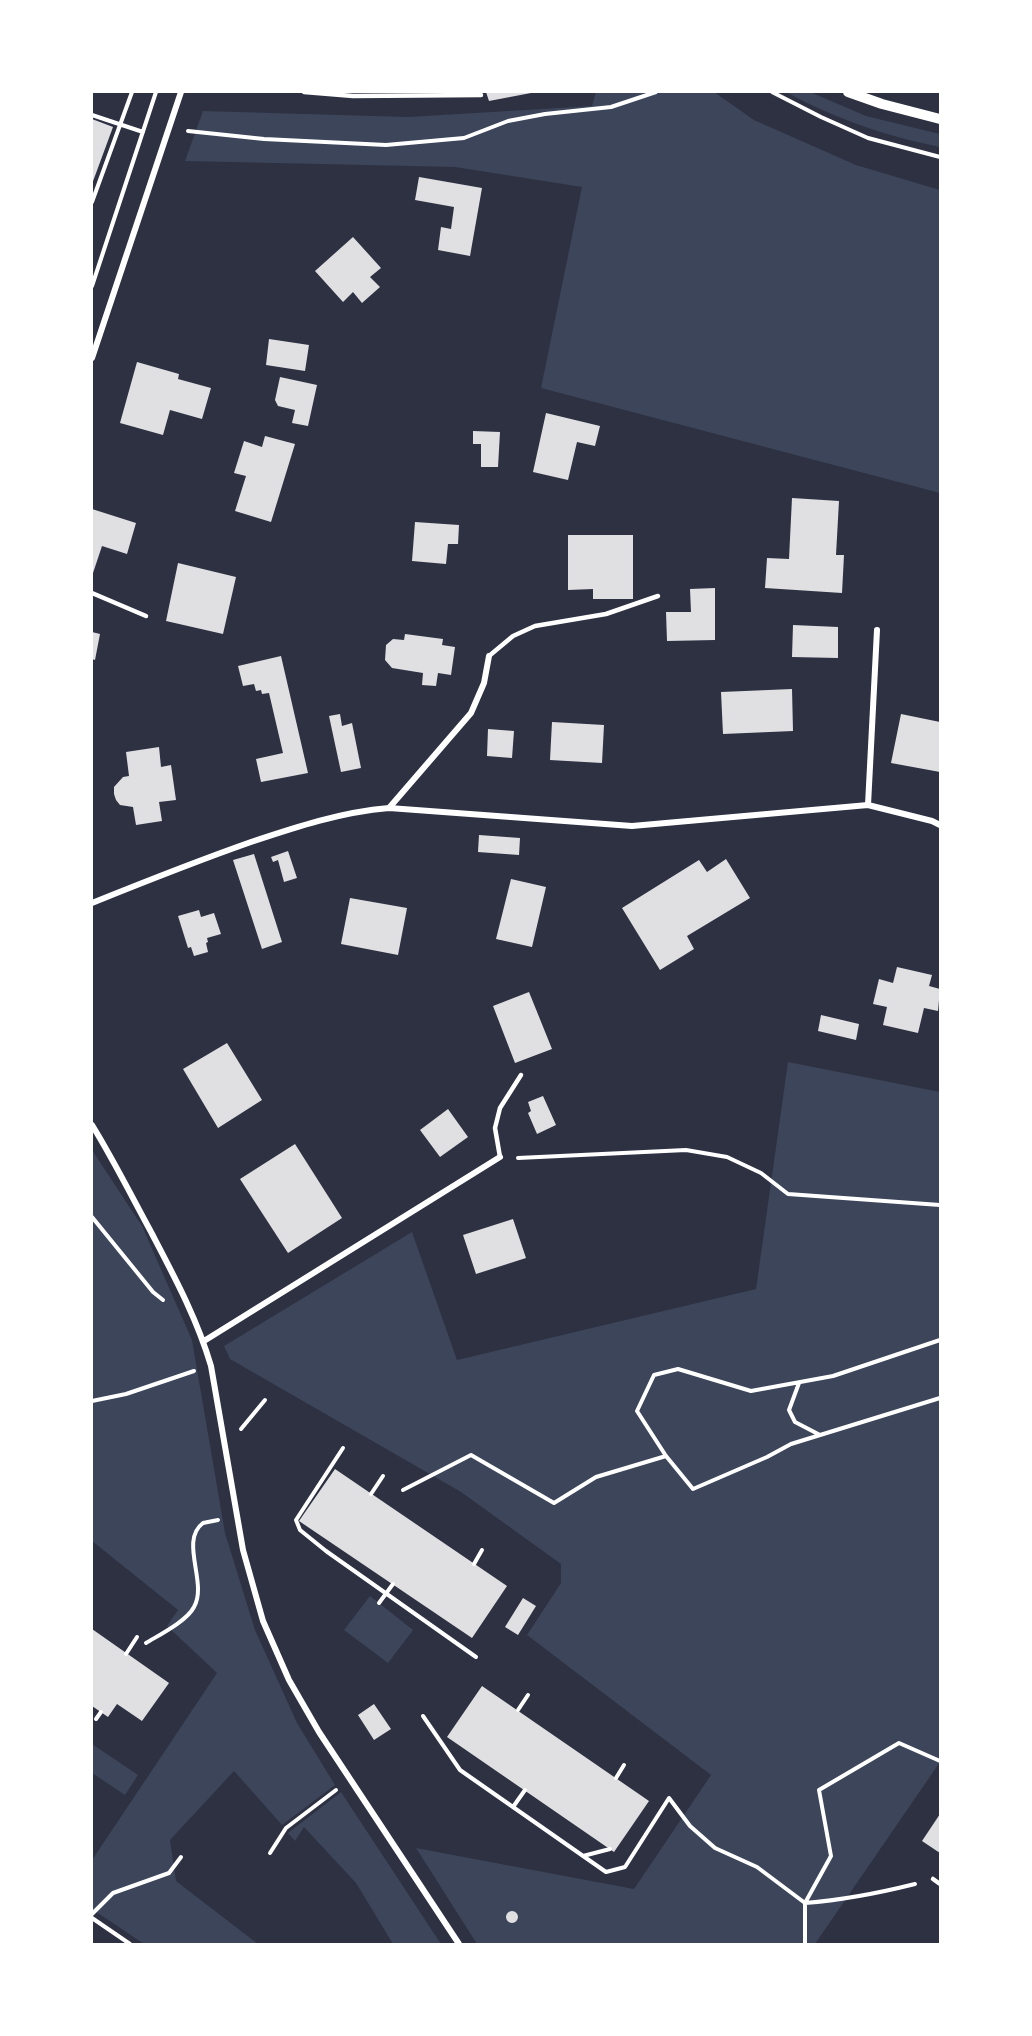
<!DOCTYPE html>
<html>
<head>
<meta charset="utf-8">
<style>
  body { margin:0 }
  #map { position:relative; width:1032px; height:2036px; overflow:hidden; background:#2d3142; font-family:Rubik,sans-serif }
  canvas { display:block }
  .frame { position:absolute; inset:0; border:93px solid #fff; pointer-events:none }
</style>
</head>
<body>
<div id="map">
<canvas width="1032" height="2036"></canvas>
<div class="frame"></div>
</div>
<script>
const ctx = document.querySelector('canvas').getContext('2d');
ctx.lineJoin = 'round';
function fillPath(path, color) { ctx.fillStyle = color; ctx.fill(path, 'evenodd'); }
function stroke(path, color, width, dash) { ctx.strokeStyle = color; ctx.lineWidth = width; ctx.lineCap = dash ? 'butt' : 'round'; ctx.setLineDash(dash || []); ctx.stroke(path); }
const green = new Path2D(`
  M596,92H714L754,120L856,165L940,190V493L541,388L582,187L455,167L185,161L203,111L408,117L592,106Z
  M786,92H810L866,116L940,134V147C885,136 836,119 786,92Z
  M788,1062L940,1092V1762L815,1944H477L416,1848L634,1889L711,1775L527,1635L561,1583V1564L461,1492L230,1359L224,1346L412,1232L457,1360L756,1289Z
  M92,1150L142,1226L192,1340L225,1533L255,1630L297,1723L335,1785L282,1825L234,1771L170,1840L176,1881L258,1944H144L92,1909V1860L217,1673L167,1626L178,1610L92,1541Z
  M370,1596L413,1630L388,1663L344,1630Z
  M92,1744L138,1775L125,1795L92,1773Z
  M341,1792L441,1944H393L356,1883L304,1827L295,1841L288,1833Z`);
const building = new Path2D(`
  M486,92H531V93L489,101Z
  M92,119L113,127L92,184Z
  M419,177L482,188L470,256L438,250L441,227L451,229L454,207L415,200Z
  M353,237L381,268L370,277L380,287L362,303L353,292L343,302L315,271Z
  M269,339L309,345L305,371L266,365Z
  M137,362L179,374L178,379L211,388L202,419L170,410L163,435L120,423Z
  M280,377L317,385L308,426L292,423L295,410L278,406L275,400Z
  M546,413L600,426L595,446L577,442L568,480L533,472Z
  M473,431L500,432L498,467H481V444H473Z
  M265,436L295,444L271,522L235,511L246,476L234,473L244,441L262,447Z
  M792,498L839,501L836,555H844L842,593L765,588L767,558L789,559Z
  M92,509L136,523L127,554L102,546L93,573L92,572Z
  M415,522L459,525L458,544H448L446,564L412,561Z
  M568,535H633V599H593V589L568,590Z
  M178,563L236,577L223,634L166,621Z
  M715,588V640L667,641L666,612H691L690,589Z
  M793,625L838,627V658L792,657Z
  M92,632L100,634L95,660L92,659Z
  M405,634L443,639L442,645L455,647L451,675L438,673L436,686L422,685L423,673L392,668L385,660L386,645L393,639L404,640Z
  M281,656L308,773L261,782L256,759L283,753L269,693L262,694L261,690L256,691L254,684L243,686L238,666Z
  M792,689L793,731L723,734L721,692Z
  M340,714L342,726L352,723L361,768L341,772L329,716Z
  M901,714L940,722V772L891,763Z
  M552,722L604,725L602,763L550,760Z
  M488,729L514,731L512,758L487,756Z
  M159,747L161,767L171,765L176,800L159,802L162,821L136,825L133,807L120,805L116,800L114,794V787L123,777L129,776L126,752Z
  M479,835L520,838L519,855L478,852Z
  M288,851L297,878L284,882L278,860L273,862L271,857Z
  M254,854L282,942L262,949L233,860Z
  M726,859L750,898L687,936L694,949L660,970L622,908L699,860L707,872Z
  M511,879L546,887L532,947L496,939Z
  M350,898L407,908L398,955L341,944Z
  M199,910L201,917L214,913L221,934L207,938L208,942L206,943L208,952L194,956L191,947L188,948L178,916Z
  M897,967L932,975L929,986L940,989L938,1011L924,1008L918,1033L883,1025L887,1007L873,1004L879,979L893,983Z
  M529,992L552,1049L515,1063L493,1006Z
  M821,1015L859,1024L856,1040L818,1031Z
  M227,1043L262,1100L218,1128L183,1069Z
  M543,1096L556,1125L537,1134L528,1113L531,1111L528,1102Z
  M448,1109L468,1137L440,1157L420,1130Z
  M295,1144L342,1218L288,1253L240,1179Z
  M513,1219L526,1258L476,1274L463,1235Z
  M335,1469L507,1586L472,1638L299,1521Z
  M523,1598L536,1606L518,1635L505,1627Z
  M92,1629L169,1683L142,1721L117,1704L108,1717L92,1706Z
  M482,1686L649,1801L614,1852L447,1737Z
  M374,1704L391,1729L374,1740L358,1715Z
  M940,1814V1853L922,1841Z
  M506 1917a6 6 0 1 1 12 0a6 6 0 1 1-12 0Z`);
const path = new Path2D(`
  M772,92L821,117L868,138L940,157
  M92,115L143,132
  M188,131L264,139L386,145L464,138L508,121L545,114L611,107L656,92
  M92,202L132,92
  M92,286L156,92
  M518,1158L686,1150L727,1157L761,1173L788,1194L940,1205
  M92,1217L153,1292L163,1300
  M940,1340L833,1376L751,1391L678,1369L654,1375L637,1411L666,1456L693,1489L767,1457L791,1444L940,1398
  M799,1383L789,1410L795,1422L820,1435
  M92,1401L126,1394L194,1371
  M241,1429L265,1400
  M343,1448L296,1520L300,1530L326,1551L476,1657
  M403,1490L471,1455L554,1503L596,1477L666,1456
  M371,1494L383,1476
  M474,1564L482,1550
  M379,1603L393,1584
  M146,1643C159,1635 187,1621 194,1607C208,1583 179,1541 203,1523L218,1520
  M126,1654L137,1637
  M518,1710L528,1695
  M423,1716L460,1770L606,1872L625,1867L669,1798L690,1826L715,1848L757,1867L805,1903C843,1900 879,1893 915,1884
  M96,1719L101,1712
  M616,1778L624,1765
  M513,1807L525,1790
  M270,1853L286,1828L336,1790
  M583,1856L610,1849
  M92,1914L113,1893L169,1873L181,1857
  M92,1918L130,1944
  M805,1944V1903L831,1856L819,1790L899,1743L940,1761`);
const service = new Path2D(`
  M304,92L353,96L481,95
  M92,593L146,616
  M489,656L513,636L535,626L606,614L658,596
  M500,1157L495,1128L500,1108L521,1075
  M933,1879L940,1884`);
const minor = new Path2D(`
  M92,358L181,92
  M868,805L877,630
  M389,808L471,713L484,683L489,656
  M92,903C144,882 197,861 251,842C296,827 341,812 389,808L632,826L868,805L932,821L940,825
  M92,1125C113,1159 131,1195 150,1230C173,1274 197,1318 211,1366L243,1550L263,1621L289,1680L319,1732L459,1944
  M204,1341L500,1157`);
const tertiary = new Path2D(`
  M848,92L882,104L940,119`);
fillPath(green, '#3c4559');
fillPath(building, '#e0e0e3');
stroke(path, '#fff', 4);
stroke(service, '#fff', 4.5);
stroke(minor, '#fff', 6);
stroke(tertiary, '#fff', 10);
</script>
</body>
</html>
